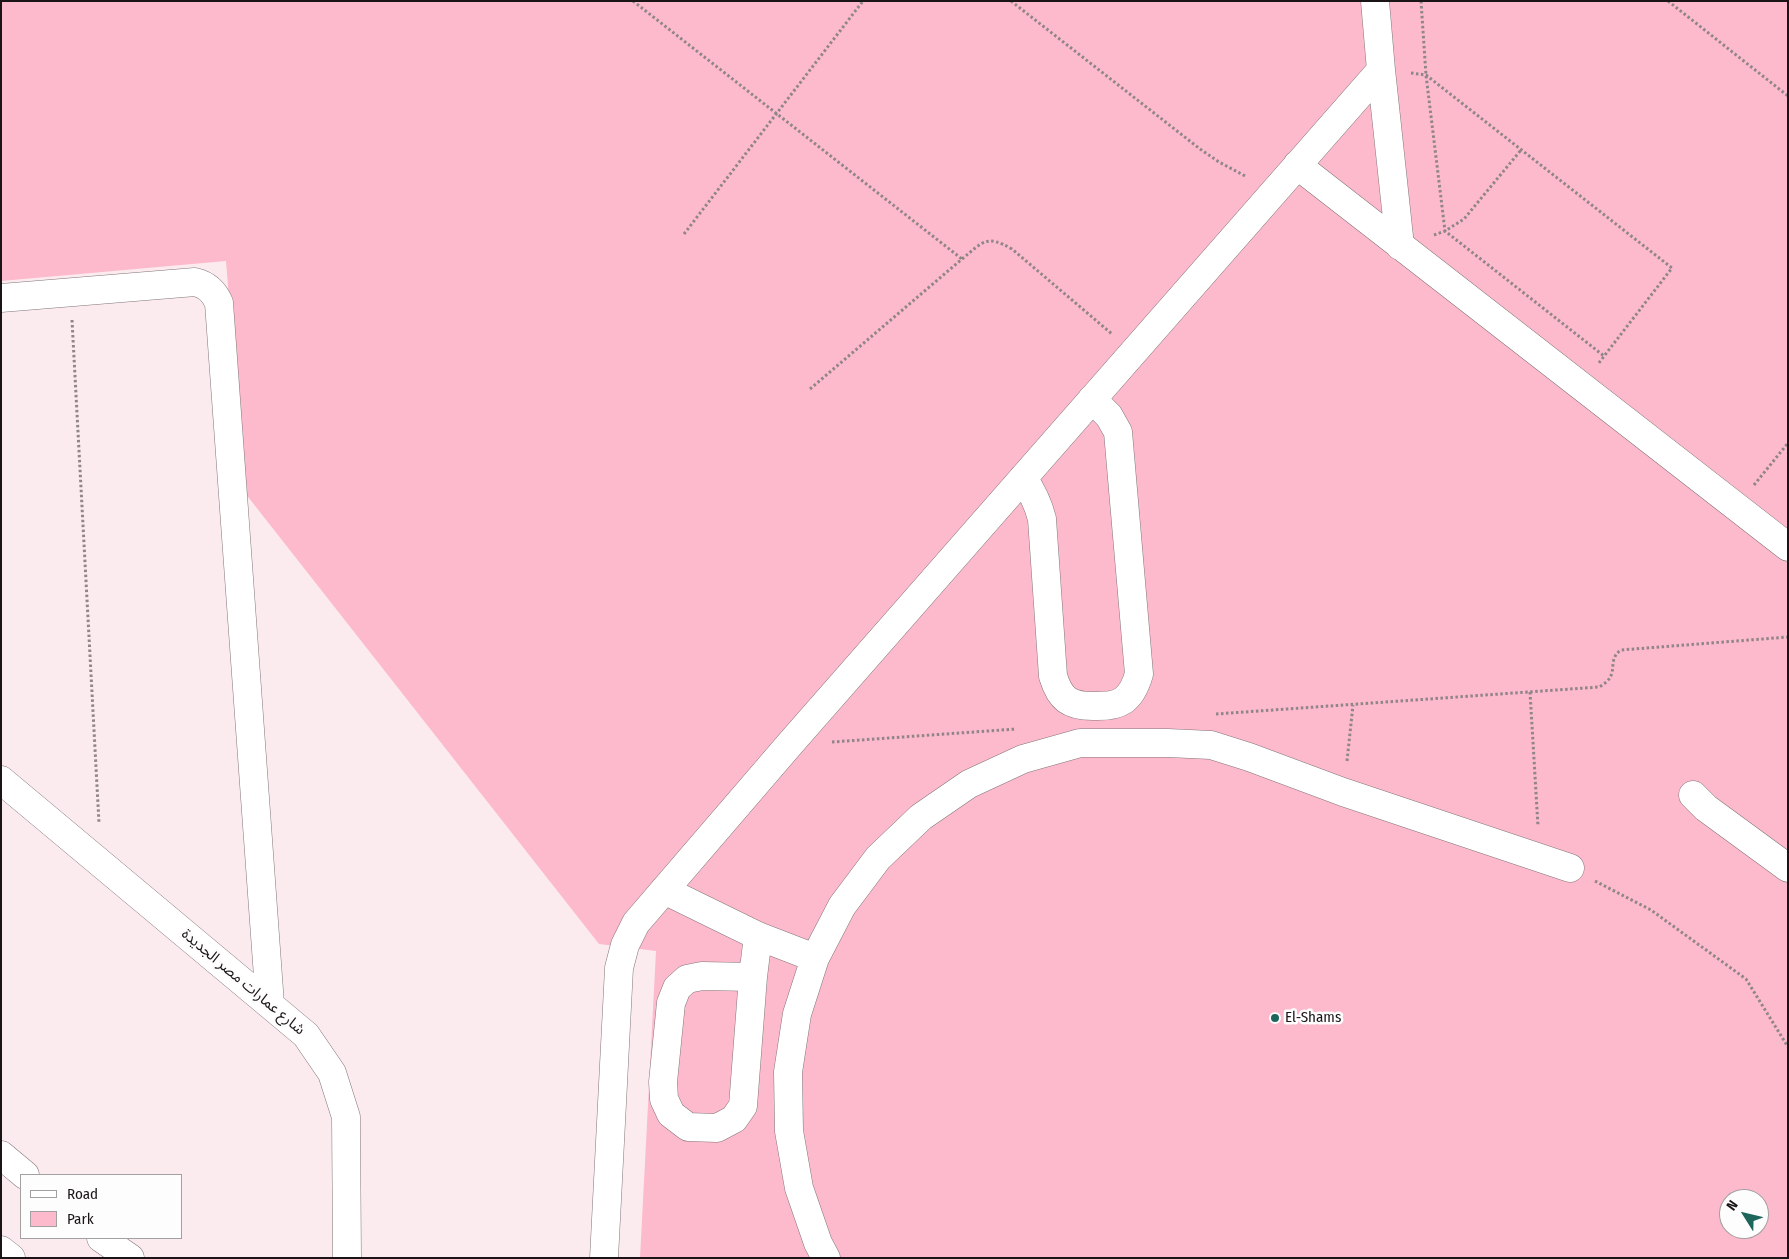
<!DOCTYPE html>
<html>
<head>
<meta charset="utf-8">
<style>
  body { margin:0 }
  #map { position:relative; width:1789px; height:1259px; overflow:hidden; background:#fbebef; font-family:"Fira Sans Condensed",sans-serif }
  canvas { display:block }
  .frame { position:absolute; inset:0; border:2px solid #1a1416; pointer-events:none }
  .legend { position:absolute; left:20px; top:1174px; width:162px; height:65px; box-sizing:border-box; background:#fdfdfd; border:1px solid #a2a0a1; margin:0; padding:6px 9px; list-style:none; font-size:15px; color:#1a1416 }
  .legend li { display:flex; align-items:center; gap:10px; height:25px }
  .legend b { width:25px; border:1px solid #a2a0a1 }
  .north { position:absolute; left:1719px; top:1189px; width:50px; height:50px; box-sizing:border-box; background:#fdfdfd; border:1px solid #a2a0a1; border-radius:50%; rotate:306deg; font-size:14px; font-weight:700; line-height:20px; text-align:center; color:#1a1416 }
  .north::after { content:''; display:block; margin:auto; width:18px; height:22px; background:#1e665b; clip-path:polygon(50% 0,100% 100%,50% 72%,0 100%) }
</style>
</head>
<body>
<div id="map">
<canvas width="1789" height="1259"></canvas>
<div class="frame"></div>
<ul class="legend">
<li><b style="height:6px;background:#fff"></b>Road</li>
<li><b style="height:14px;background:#fdbacd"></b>Park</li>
</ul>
<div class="north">N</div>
</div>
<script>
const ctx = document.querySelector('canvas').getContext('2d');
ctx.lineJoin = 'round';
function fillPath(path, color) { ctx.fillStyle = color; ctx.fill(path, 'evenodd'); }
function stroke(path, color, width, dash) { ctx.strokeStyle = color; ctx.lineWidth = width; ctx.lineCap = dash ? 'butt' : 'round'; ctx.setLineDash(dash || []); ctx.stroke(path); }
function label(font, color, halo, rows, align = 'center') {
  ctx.font = font + ' "Fira Sans Condensed","Noto Sans Arabic",sans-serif'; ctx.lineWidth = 5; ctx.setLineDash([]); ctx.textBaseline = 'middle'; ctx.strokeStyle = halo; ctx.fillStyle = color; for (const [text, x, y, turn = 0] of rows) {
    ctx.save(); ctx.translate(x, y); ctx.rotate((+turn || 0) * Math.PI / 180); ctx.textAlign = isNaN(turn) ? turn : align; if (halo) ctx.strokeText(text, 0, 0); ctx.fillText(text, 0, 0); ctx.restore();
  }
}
const green = new Path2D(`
  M1,1H1788V1258H640L656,951L599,944L245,493L226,261L1,281ZM1729,1199H1759V1229H1729Z`);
const path = new Path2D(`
  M633,1L962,259
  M1011,1L1200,149L1219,162L1247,177
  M1421,1L1426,75L1445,231L1604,356
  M1668,1L1788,96
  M1411,73L1426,75L1672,268L1598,364
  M684,234L863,1
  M1434,235L1445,231L1464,219L1521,150
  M72,320L99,823
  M810,389L962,259C983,242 986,234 1012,249L1112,334
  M1754,485L1788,443
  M1530,692L1538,826
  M1216,714L1599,687C1622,675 1605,661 1621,650L1788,637
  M832,742L1016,729
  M1347,761L1353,705
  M1595,881L1651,910L1746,979L1788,1047`);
const minor = new Path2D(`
  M1375,1L1381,70L1400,246
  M1297,165L1788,547
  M1,298L195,282C207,285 214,291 219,303L270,1004
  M1023,478C1032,491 1038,503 1042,519L1053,676C1060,699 1069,706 1093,706C1120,707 1131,701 1139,674L1118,432L1109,416L1092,399
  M1,780L306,1035L332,1073L346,1117L347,1258
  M1693,795L1706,808L1788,868
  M664,890L758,936L815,958
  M753,977L702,976L687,979L677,988L671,1003L663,1082L664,1099L671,1114L688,1127L717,1128L734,1119L743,1106L753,977L758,936
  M1,1155L25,1175
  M101,1238L130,1258
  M1,1250L11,1258
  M604,1258L619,968L625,945L636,923L789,745L1381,70
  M826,1258L818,1243L799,1188L789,1131L788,1072L797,1014L815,958L842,906L878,858L921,817L969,784L1023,759L1080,743H1168L1211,745L1249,757L1343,792L1570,868`);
const markers = [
  [1275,1018,5,"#1e665b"]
];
const streetNames = [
  ["شارع عمارات مصر الجديدة",243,982,40]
];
const poiNames = [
  ["El-Shams",1285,1018]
];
fillPath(green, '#fdbacd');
stroke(minor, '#827578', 29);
stroke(path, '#908588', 3, [2.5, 2.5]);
stroke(minor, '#fff', 28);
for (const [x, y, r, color] of markers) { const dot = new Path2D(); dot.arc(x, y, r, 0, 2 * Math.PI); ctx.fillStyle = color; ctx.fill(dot); stroke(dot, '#fdfdfd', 2); }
label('15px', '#1a1416', '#fdfdfd', streetNames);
label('15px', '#1a1416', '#fdfdfd', poiNames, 'left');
</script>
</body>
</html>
